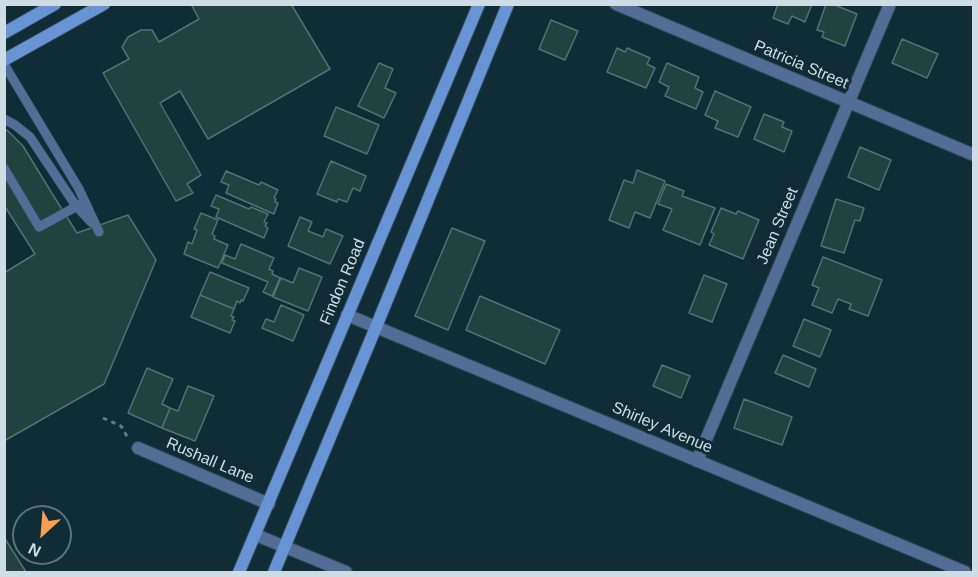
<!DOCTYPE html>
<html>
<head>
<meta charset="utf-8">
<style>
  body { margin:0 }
  #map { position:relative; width:978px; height:577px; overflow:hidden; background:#102c36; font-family:Arial,sans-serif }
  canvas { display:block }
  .frame { position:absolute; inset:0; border:6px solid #cedde4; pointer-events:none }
  .north { position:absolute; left:12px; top:505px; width:60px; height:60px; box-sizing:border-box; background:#102c36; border:2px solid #5c737c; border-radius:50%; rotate:206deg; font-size:16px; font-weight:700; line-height:24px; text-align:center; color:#cedde4 }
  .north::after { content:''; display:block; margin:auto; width:21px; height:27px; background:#fd9d54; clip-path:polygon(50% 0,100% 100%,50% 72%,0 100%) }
</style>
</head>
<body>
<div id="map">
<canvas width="978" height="577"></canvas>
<div class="frame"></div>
<div class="north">N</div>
</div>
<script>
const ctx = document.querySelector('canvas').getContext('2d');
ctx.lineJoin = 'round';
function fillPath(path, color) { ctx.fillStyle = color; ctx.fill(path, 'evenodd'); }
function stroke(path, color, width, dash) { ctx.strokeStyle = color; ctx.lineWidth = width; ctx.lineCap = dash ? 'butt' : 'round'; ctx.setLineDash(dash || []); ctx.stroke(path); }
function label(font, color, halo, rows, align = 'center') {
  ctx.font = font + ' Arial,sans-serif'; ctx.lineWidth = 6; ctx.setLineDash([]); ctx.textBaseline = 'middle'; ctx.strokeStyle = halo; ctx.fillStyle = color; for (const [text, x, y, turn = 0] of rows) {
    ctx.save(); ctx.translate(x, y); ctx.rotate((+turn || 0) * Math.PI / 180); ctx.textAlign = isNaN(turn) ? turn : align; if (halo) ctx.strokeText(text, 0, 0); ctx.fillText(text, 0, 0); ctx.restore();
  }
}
const building = new Path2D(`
  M194,4H291L330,69L208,139L180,91L160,103L201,175L187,184L193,193L176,201L103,73L129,59L122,47L128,37L141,30H152L159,42L199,19L192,6Z
  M778,4H812L805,22L792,16L788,24L773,18Z
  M826,4H832L857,14L845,46L822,37L824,32L817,30Z
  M551,20L578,31L565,60L539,49Z
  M902,39L938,54L927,78L892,63Z
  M617,48L625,52L627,48L650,58L647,64L655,68L646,88L607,72Z
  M379,63L393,69L385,88L396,93L384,118L358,106Z
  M667,63L699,77L695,88L703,92L696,109L665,96L669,87L659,82Z
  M715,91L751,107L738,137L715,128L718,121L705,115Z
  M336,107L379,125L367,154L324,136Z
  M764,114L784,122L782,127L792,131L784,152L754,139Z
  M7,130L23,146L53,195L77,233L128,215L156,260L104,384L4,441V273L35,254L4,205V132Z
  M860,147L891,160L879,190L848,177Z
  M331,161L366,176L360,191L353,188L347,202L338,199L337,202L317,194Z
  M637,170L665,181L650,218L635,212L629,228L609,220L624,180L633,183Z
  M226,171L259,185L261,182L278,190L274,198L276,199L275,202L278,203L274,214L226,193L229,185L221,182Z
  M666,184L684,191L682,196L715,208L700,245L663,230L672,209L658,204Z
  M216,195L249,209L251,207L268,214L264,222L267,223L265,226L268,228L264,238L216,217L219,209L211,206Z
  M836,199L864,208L860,221L855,220L844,253L821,246Z
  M721,208L736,214L738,211L759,220L743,259L709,245L714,234L711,232Z
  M201,213L218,220L212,234L215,236L214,239L228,245L218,268L184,254L188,242L192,244L197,230L194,229Z
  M300,217L312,222L308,231L323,237L326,229L343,236L330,264L288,246Z
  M452,228L485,241L448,330L415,316Z
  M241,244L274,258L269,269L273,271L272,274L280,278L272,296L263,292L268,282L222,263L225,255L235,259Z
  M823,257L882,280L868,316L849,309L851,304L838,299L832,313L812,305L819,288L812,285Z
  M299,268L322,277L308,311L273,297L281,278L293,283Z
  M210,272L249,288L243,301L241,300L240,303L237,301L234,309L200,295Z
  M704,275L727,284L712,322L689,313Z
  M200,295L234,309L231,316L234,317L232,320L235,321L230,333L191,317Z
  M480,296L560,330L545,364L466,330Z
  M281,305L304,315L293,341L262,328L266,319L274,322Z
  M804,319L831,330L820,357L793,346Z
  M783,355L816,369L809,387L775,373Z
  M662,365L690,376L681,398L653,386Z
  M147,368L173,379L162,404L170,408L162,428L128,413Z
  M188,386L214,396L195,441L162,428L170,408L178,411Z
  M744,399L792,417L782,445L734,428Z
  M4,537L26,572H4Z`);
const path = new Path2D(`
  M103,418L121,426L128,438`);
const service = new Path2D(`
  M4,64L79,189L99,232
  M4,119L15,125L30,137L76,206L92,223
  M4,168L39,227L81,204`);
const minor = new Path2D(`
  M616,4L974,155
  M347,315L965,572
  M138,448L269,504
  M697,461L890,4
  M256,535L346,572`);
const secondary = new Path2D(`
  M4,33L55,4
  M4,60L104,4
  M239,572L479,4
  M274,572L376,327L508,4`);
const streetNames = [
  ["Patricia Street",801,65,23],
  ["Jean Street",778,226,-67],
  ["Findon Road",343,282,-67],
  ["Shirley Avenue",662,428,23],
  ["Rushall Lane",210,461,23]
];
fillPath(building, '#224240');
stroke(building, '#527371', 1.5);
stroke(service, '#2e4852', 10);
stroke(minor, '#2e4852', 14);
stroke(secondary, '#2e4852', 14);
stroke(path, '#657b84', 3, [4.5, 4.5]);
stroke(service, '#526e97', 9);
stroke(minor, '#526e97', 12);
stroke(secondary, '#6894d6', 12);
label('16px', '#cedde4', '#102c36', streetNames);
</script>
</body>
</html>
